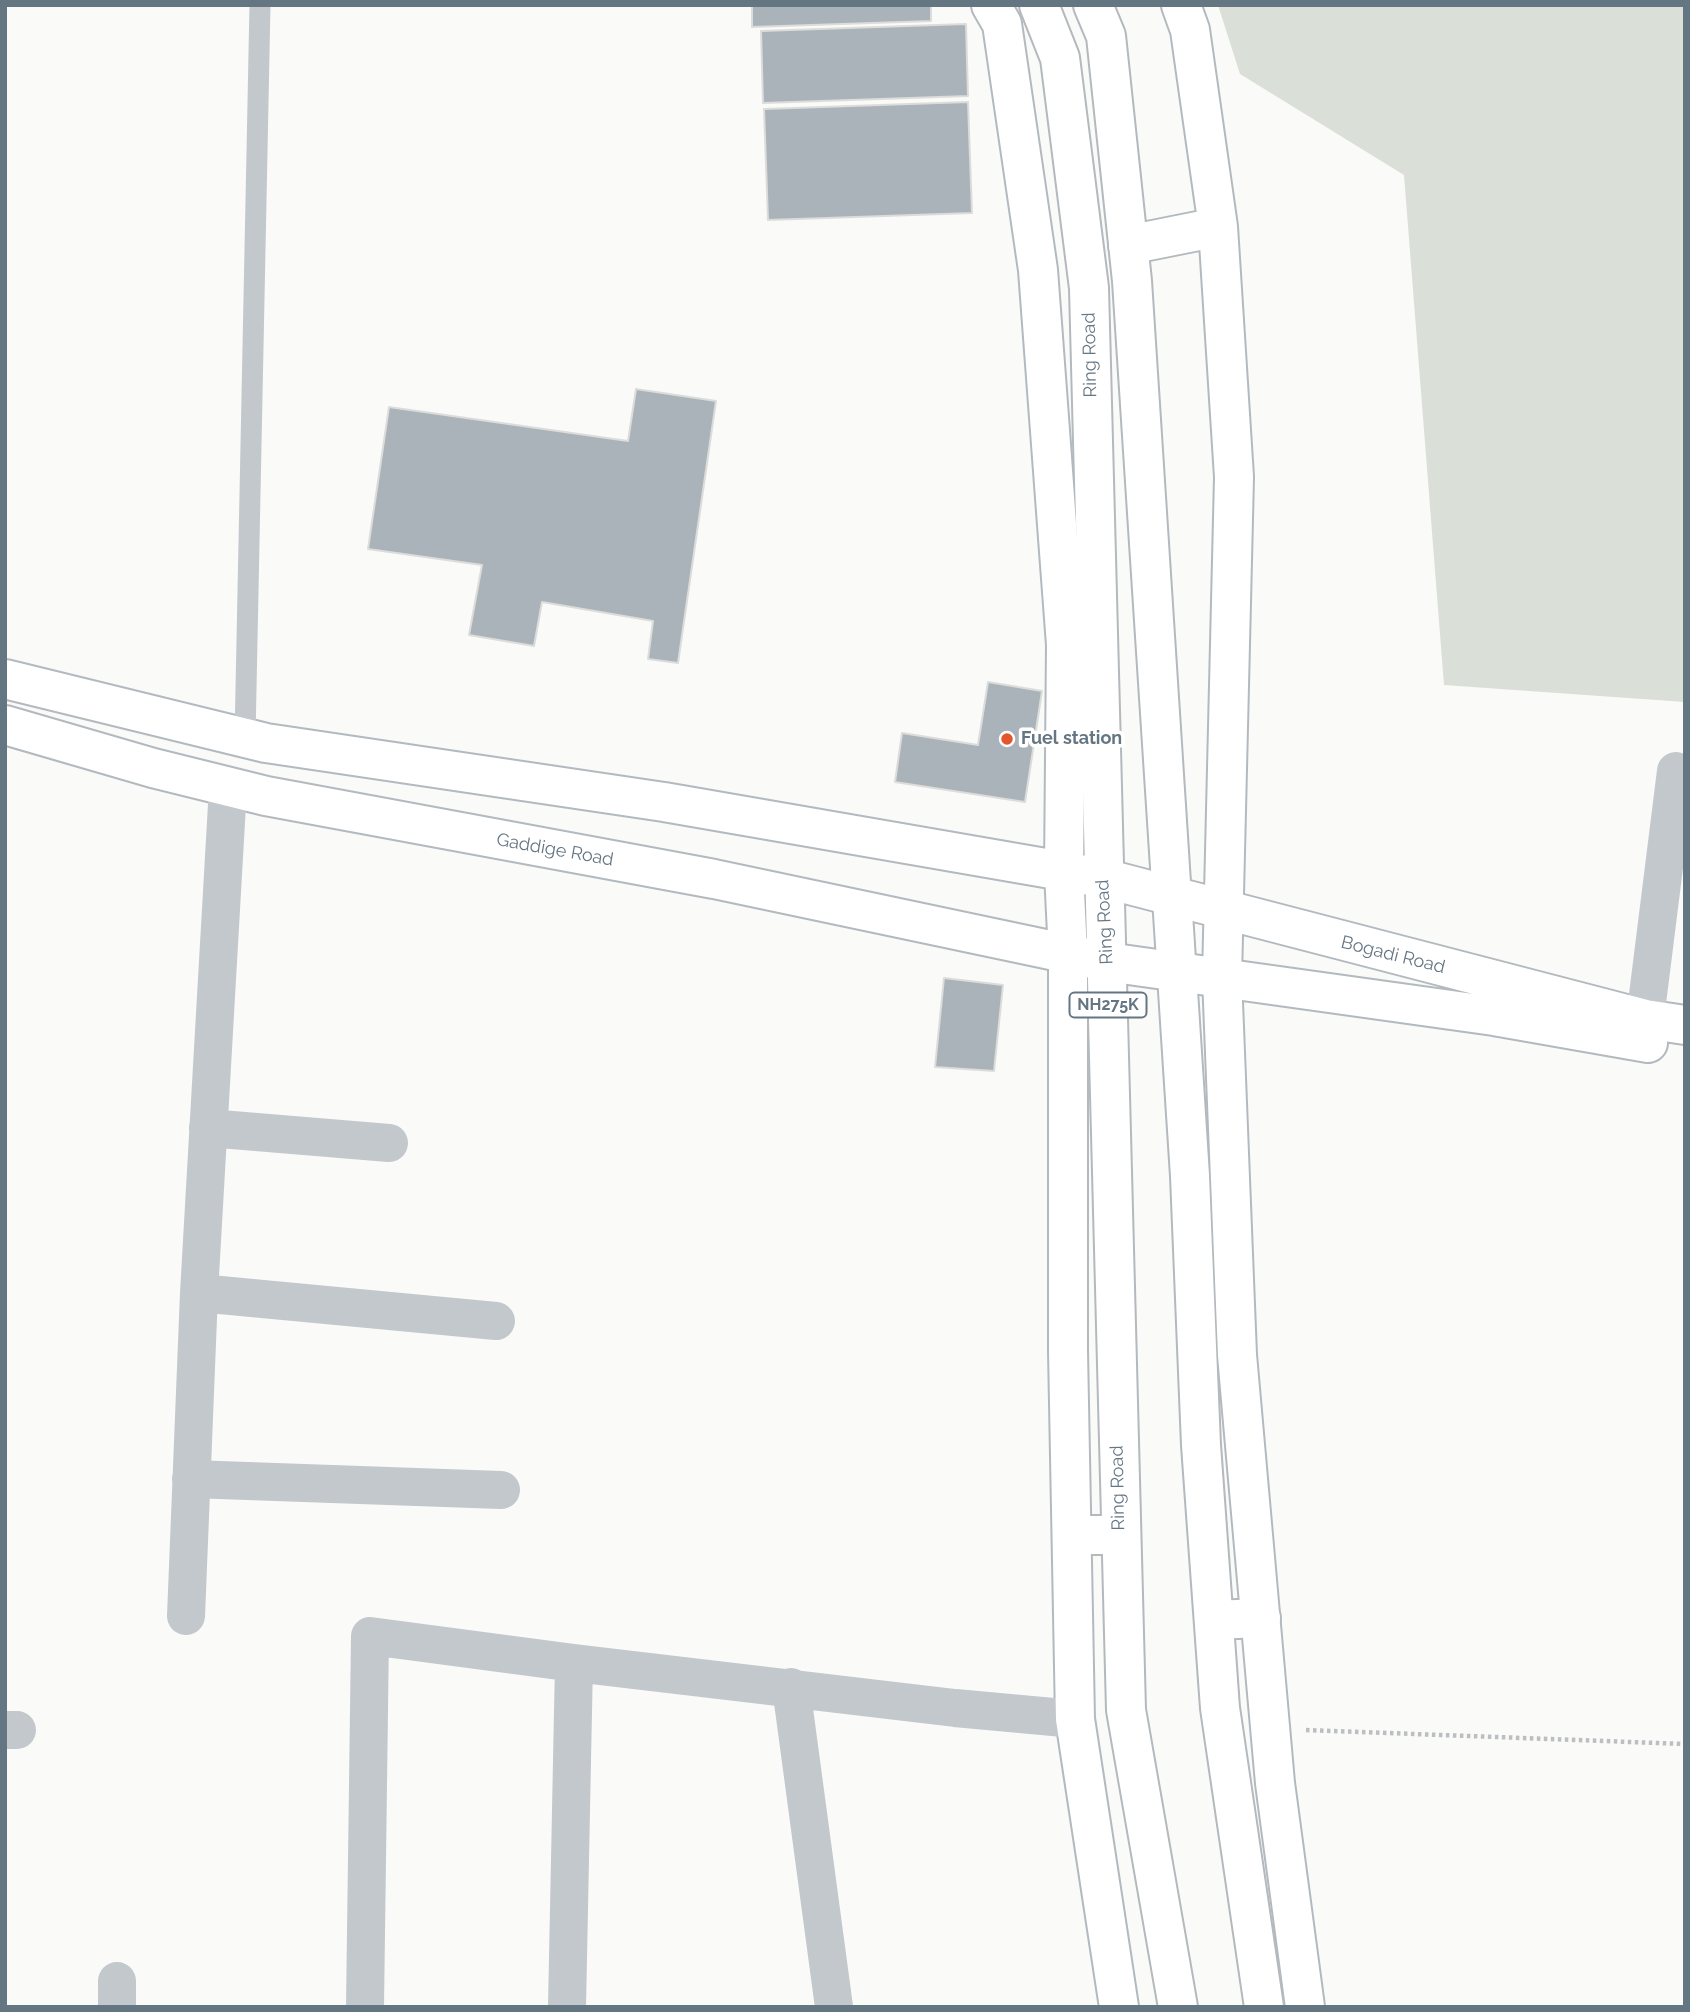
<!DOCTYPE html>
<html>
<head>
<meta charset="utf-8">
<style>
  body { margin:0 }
  #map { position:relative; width:1690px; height:2012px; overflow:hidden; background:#fafaf8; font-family:Raleway,sans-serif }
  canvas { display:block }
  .frame { position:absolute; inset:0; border:7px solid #657683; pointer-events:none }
</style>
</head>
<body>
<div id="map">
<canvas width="1690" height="2012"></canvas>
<div class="frame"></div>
</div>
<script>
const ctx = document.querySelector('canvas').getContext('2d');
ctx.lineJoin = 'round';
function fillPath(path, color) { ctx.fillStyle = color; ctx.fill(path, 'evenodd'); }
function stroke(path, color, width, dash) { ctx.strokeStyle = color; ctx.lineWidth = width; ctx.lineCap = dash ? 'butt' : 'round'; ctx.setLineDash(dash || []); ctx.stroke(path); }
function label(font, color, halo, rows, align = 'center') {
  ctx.font = font + ' Raleway,sans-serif'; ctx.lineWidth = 7; ctx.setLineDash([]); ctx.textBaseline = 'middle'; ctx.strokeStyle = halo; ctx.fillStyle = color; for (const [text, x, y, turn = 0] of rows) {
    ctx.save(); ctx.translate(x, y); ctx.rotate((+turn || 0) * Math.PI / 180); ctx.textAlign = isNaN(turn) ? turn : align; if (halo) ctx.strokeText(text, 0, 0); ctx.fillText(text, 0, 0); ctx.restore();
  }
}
const green = new Path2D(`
  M1218,5H1685V702L1444,685L1404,175L1240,74Z`);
const building = new Path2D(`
  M752,5H931V21L752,27Z
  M966,24L968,96L763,103L761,31Z
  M968,102L972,213L768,220L764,109Z
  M636,389L716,401L678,663L648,659L653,621L542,602L534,646L469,635L482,565L368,549L389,407L628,441Z
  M988,682L1042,691L1025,802L895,782L902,733L978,745Z
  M944,978L1003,985L994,1071L935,1067Z`);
const path = new Path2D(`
  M1306,1730L1685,1744`);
const lane = new Path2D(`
  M245,738L260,5`);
const street = new Path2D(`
  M1645,1019L1676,771
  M208,1128L389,1143
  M199,1293L496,1321
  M191,1479L501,1490
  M186,1616L199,1293L228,787
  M791,1687L834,2007
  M5,1730H17
  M117,1981V2007
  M365,2007L370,1636L574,1663L955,1708L1075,1719
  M567,2007L574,1663`);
const secondary = new Path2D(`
  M991,5L1002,24L1038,270L1066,645L1064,872L1068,954V1351L1075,1719L1119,2007
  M1181,5L1190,30L1218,227L1234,477L1222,977L1237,1355L1275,1783L1305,2007
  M1128,245L1218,227
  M5,679L266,743L664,802L1103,878L1645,1019L1685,1025
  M5,725L153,768L266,796L714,879L1107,962L1494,1016L1648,1043`);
const highway = new Path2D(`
  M1039,5L1060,58L1089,288L1126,1710L1178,2007
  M1093,5L1106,36L1132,281L1190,1176L1201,1445L1220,1708L1264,2007
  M1072,1535H1119
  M1214,1620L1261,1618`);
const markers = [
  [1007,739,7,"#e4572e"]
];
const shields = [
  [1108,1005,77]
];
const shieldNames = [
  ["NH275K",1108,1005]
];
const streetNames = [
  ["Ring Road",1090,355,-91],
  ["Gaddige Road",555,850,10],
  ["Ring Road",1105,922,-93],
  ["Bogadi Road",1393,955,14],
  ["Ring Road",1118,1488,-91]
];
const poiNames = [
  ["Fuel station",1021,739]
];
fillPath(green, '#dadfd7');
fillPath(building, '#aab3b9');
stroke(building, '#dcdcda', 2);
stroke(secondary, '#b3babf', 42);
stroke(highway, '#b4b9bd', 42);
stroke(path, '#bbbfc2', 4.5, [3.5, 3.5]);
stroke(lane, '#c3c8cc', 21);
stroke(street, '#c3c8cc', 38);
stroke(secondary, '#fff', 38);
stroke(highway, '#fff', 38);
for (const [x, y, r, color] of markers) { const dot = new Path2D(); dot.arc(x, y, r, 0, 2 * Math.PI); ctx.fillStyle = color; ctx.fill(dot); stroke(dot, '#fff', 2.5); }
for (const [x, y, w] of shields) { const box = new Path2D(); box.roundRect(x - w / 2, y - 12.5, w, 25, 5); ctx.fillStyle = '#fff'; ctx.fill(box); stroke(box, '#657683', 2); }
label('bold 16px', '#657683', null, shieldNames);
label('18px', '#657683', '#fff', streetNames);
label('bold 18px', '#657683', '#fff', poiNames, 'left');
</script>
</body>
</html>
